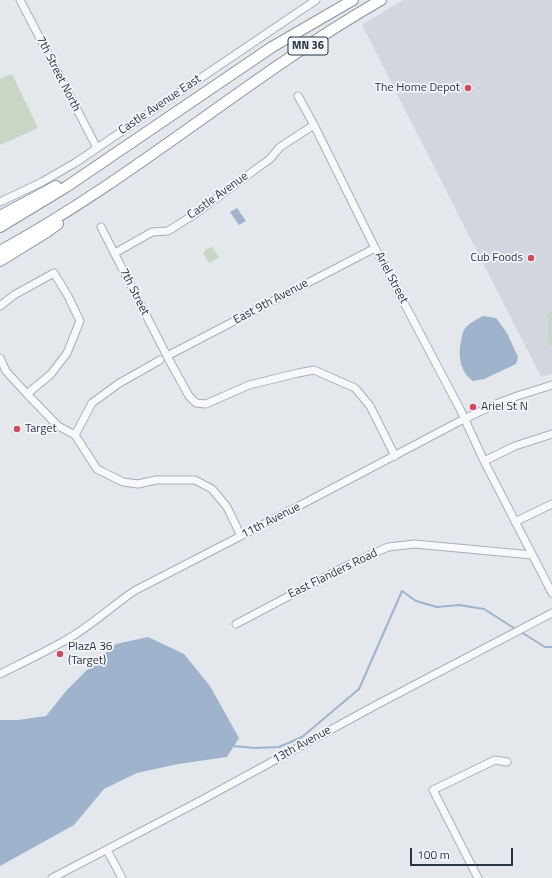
<!DOCTYPE html>
<html>
<head>
<meta charset="utf-8">
<style>
  body { margin:0 }
  #map { position:relative; width:552px; height:878px; overflow:hidden; background:#e4e7ec; font-family:"Titillium Web",sans-serif }
  canvas { display:block }
  .scale { position:absolute; left:410px; top:848px; width:103px; height:18px; box-sizing:border-box; border:2px solid #2b3445; border-top:0; padding-left:5px; font-size:12px; line-height:14px; white-space:nowrap; color:#2b3445; -webkit-text-stroke:3px #f4f6f9; paint-order:stroke }
</style>
</head>
<body>
<div id="map">
<canvas width="552" height="878"></canvas>
<div class="scale">100 m</div>
</div>
<script>
const ctx = document.querySelector('canvas').getContext('2d');
ctx.lineJoin = 'round';
function fillPath(path, color) { ctx.fillStyle = color; ctx.fill(path, 'evenodd'); }
function stroke(path, color, width, dash) { ctx.strokeStyle = color; ctx.lineWidth = width; ctx.lineCap = dash ? 'butt' : 'round'; ctx.setLineDash(dash || []); ctx.stroke(path); }
function label(font, color, halo, rows, align = 'center') {
  ctx.font = font + ' "Titillium Web",sans-serif'; ctx.lineWidth = 3.5; ctx.setLineDash([]); ctx.textBaseline = 'middle'; ctx.strokeStyle = halo; ctx.fillStyle = color; for (const [text, x, y, turn = 0] of rows) {
    ctx.save(); ctx.translate(x, y); ctx.rotate((+turn || 0) * Math.PI / 180); ctx.textAlign = isNaN(turn) ? turn : align; if (halo) ctx.strokeText(text, 0, 0); ctx.fillText(text, 0, 0); ctx.restore();
  }
}
const built = new Path2D(`
  M403,0H552V374L541,377L362,25Z`);
const green = new Path2D(`
  M12,74L38,128L0,145V79Z
  M213,247L219,258L209,263L203,253L206,249Z
  M552,311V346L549,345L548,342L549,320L547,314Z`);
const water = new Path2D(`
  M237,208L246,221L239,225L230,212Z
  M483,316L496,318L507,333L518,357L516,364L484,379L473,381C460,372 458,356 461,341C462,338 462,334 463,332C466,324 476,320 483,316Z
  M148,637L184,654L210,686L239,738L227,757L178,764L137,773L104,789L74,825L0,866V720H18L46,716L66,691L96,661L116,644Z`);
const stream = new Path2D(`
  M521,632L545,647H552
  M233,746L255,748L279,747L302,737L359,689L402,591L416,601L437,607L459,605L484,609L517,630`);
const minor = new Path2D(`
  M20,0L97,148
  M298,96L314,125L375,248L460,409L484,461L552,593
  M0,202L42,182L75,163L316,0
  M101,227L167,356L189,396L196,403L206,404L249,385L298,373L314,370L355,388L370,406L395,456
  M115,253L152,232L168,231L195,214L256,169L270,159L280,147L314,125
  M0,306L14,295L54,273L68,296L80,321L67,353L51,374L27,394L6,371L0,358
  M167,356L375,248
  M27,394L58,426L75,435
  M75,435L97,469L123,482L138,484L156,480H195L212,489L227,507L241,536
  M75,435L92,403L118,384L160,360
  M484,461L515,446L552,434
  M515,522L552,504
  M236,624L344,567L388,547L415,544L532,555
  M0,674C22,663 45,652 66,640C91,626 111,607 134,591L295,508L464,419L496,404L517,396L552,385
  M107,850L122,878
  M52,878L198,802L378,704L552,613
  M478,878L433,790L495,760L507,762`);
const highway = new Path2D(`
  M0,216L56,186
  M0,227L66,187L272,47L353,0
  M0,251C134,178 249,76 381,0
  M0,261L47,232L58,224`);
const markers = [
  [468,88,4,"#d1495b"],
  [531,258,4,"#d1495b"],
  [473,407,4,"#d1495b"],
  [17,429,4,"#d1495b"],
  [60,654,4,"#d1495b"]
];
const shields = [
  [308,46,40]
];
const shieldNames = [
  ["MN 36",308,46]
];
const streetNames = [
  ["7th Street North",58,74,63],
  ["Castle Avenue East",160,105,-34],
  ["Castle Avenue",218,196,-36],
  ["Ariel Street",391,278,62],
  ["7th Street",134,292,63],
  ["East 9th Avenue",271,302,-28],
  ["11th Avenue",271,521,-27],
  ["East Flanders Road",333,574,-26],
  ["13th Avenue",302,745,-29]
];
const poiNames = [
  ["The Home Depot",460,88,"right"],
  ["Cub Foods",523,258,"right"],
  ["Ariel St N",481,407],
  ["Target",25,429],
  ["PlazA 36",68,647],
  ["(Target)",68,661]
];
fillPath(built, '#d2d6de');
fillPath(green, '#c9d6c5');
fillPath(water, '#9fb4cc');
stroke(stream, '#9fb4cc', 2);
stroke(minor, '#a9aeb7', 9);
stroke(highway, '#8b94a3', 12);
stroke(minor, '#f7f8fa', 7);
stroke(highway, '#fff', 10);
for (const [x, y, r, color] of markers) { const dot = new Path2D(); dot.arc(x, y, r, 0, 2 * Math.PI); ctx.fillStyle = color; ctx.fill(dot); stroke(dot, '#f4f6f9', 1.5); }
for (const [x, y, w] of shields) { const box = new Path2D(); box.roundRect(x - w / 2, y - 9, w, 18, 3); ctx.fillStyle = '#f4f6f9'; ctx.fill(box); stroke(box, '#2b3445', 1); }
label('bold 11px', '#2b3445', null, shieldNames);
label('12px', '#2b3445', '#f4f6f9', streetNames);
label('12px', '#2b3445', '#f4f6f9', poiNames, 'left');
</script>
</body>
</html>
